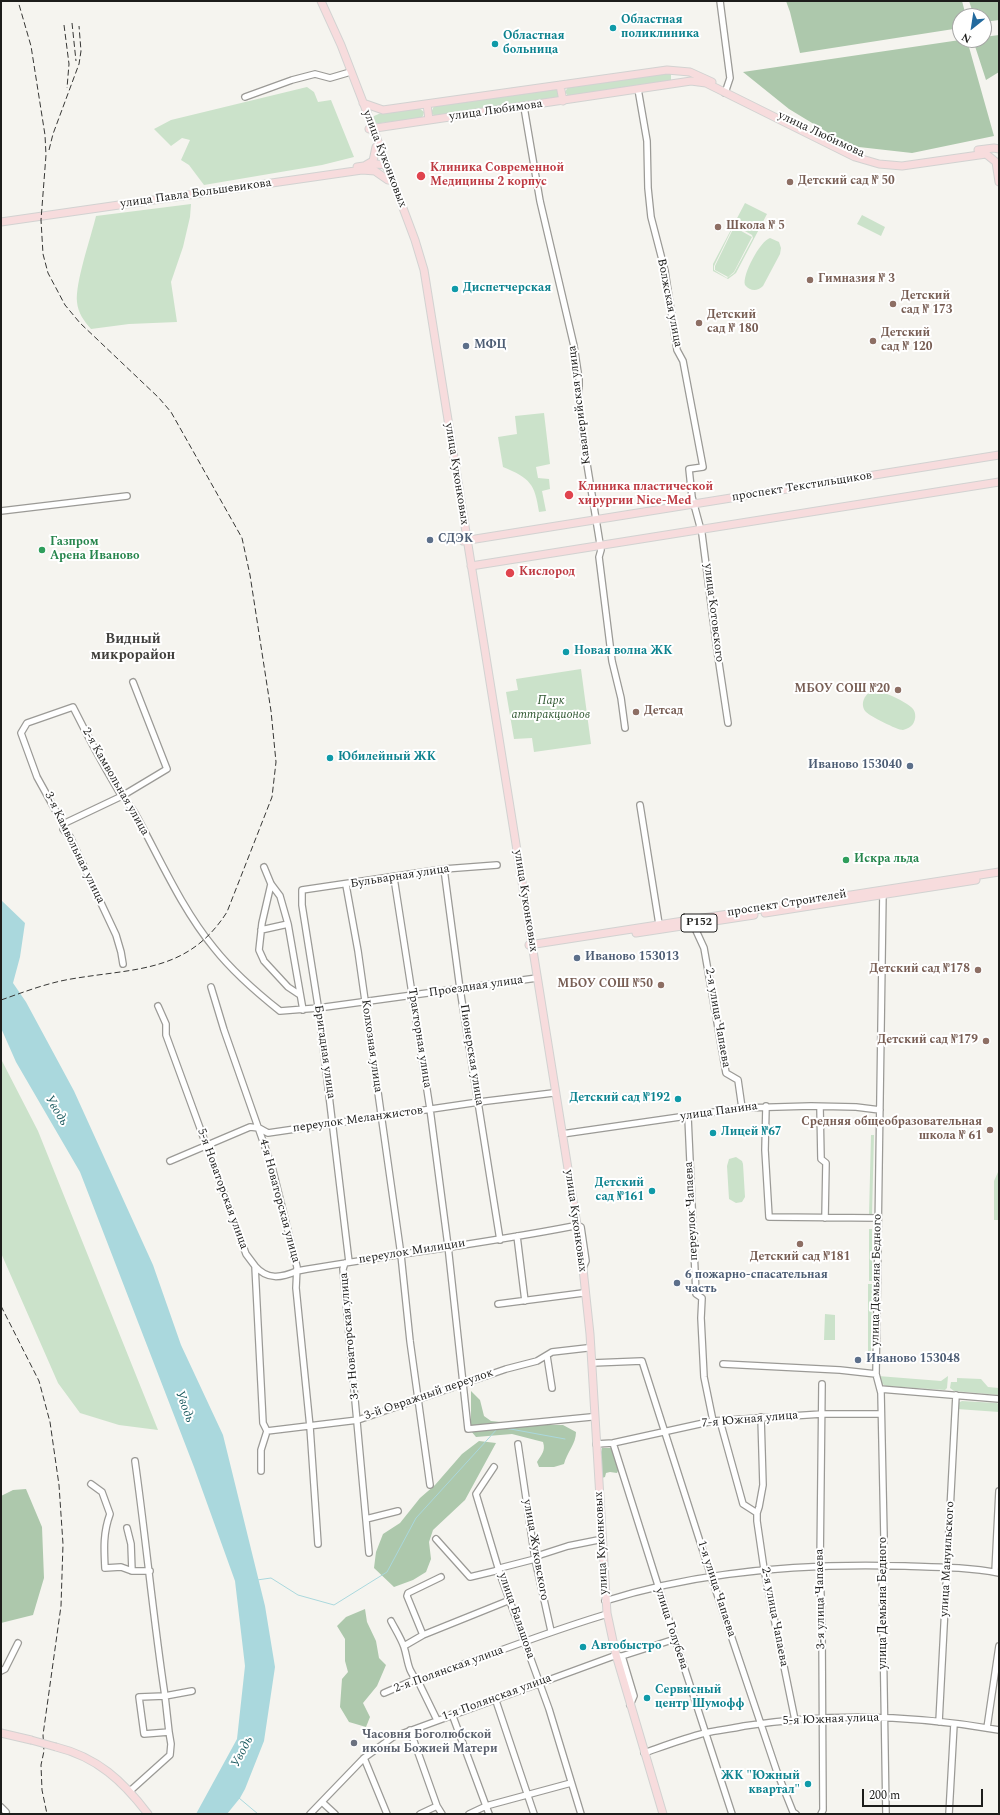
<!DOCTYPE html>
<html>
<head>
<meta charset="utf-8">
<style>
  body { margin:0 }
  #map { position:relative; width:1000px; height:1815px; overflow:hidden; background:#f5f4ef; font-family:Spectral,serif }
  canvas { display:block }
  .frame { position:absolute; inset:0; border:2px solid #1d1d1b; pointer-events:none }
  .north { position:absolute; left:952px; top:8px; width:40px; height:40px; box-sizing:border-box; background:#fff; border:1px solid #a5a5a4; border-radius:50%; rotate:210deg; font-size:11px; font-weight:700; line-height:16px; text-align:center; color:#1d1d1b }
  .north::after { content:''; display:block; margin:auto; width:14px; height:18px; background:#236a9e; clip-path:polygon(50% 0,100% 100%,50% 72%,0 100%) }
  .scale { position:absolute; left:862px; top:1789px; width:121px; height:18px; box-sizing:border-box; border:2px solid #1d1d1b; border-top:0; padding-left:5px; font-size:12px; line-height:14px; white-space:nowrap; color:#1d1d1b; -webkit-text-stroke:3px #fff; paint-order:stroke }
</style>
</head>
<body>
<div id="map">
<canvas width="1000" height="1815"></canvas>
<div class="frame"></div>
<div class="north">N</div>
<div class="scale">200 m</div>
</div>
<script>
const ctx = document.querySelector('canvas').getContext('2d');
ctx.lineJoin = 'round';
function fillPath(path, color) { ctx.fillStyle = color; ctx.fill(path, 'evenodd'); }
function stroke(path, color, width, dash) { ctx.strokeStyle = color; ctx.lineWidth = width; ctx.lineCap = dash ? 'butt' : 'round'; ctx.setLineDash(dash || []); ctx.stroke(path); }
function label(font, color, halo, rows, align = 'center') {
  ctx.font = font + ' Spectral,serif'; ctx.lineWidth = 4; ctx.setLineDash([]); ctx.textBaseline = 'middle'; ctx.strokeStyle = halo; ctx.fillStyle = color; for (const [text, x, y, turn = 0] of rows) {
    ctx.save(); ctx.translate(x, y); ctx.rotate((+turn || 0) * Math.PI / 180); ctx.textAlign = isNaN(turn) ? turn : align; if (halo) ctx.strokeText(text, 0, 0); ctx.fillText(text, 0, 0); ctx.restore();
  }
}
const green = new Path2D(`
  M668,72L671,74V81L568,96L565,92L568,87Z
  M307,87L314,92L318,102L331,100L354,157L322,165L204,185L189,165L181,160L190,140L182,138L171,146L154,129L171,120Z
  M556,89L558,90L560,95L556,99L435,116L431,113L434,106Z
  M419,108L424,112L423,116L421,118L381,123H376L373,118L374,116L381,113Z
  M745,203L767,214L736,273L728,279L713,271V264ZM736,226L752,235L753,238L734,273L727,278L714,270V266L733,227Z
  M191,204L190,217L183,247L171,282L177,322L129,324L91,329C84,321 78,313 77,302C75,283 91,237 96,216Z
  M862,215L885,227L881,236L857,224Z
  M734,227L752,237L734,272L728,277L715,270V266Z
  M770,238L779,242L781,248L780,254L763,286C757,292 750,291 745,285C742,275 760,241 770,238Z
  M544,413L550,464L536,467L538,478L549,479L550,489L542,491L546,511L539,512C535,484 530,478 503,467L498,437L517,434L515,416Z
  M581,669L591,744L534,752L532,738L514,739L506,692L518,690L516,679Z
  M874,690C881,690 909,703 913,709C916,713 916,719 913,724C911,727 907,729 903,730C897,730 870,716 866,712C859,704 865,693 874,690Z
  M1,1059L38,1131L158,1430L119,1425L80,1413L58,1383L1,1253Z
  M871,1135H874L872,1215H869Z
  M736,1157L742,1161L743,1164L745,1197L742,1202L736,1203L729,1199L727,1166L729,1159Z
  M998,1172H999V1220H994V1181Z
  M869,1229H872V1281H869Z
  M868,1284H872L871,1352H868Z
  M825,1314L835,1315V1340H824Z
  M878,1376L941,1381L948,1376L947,1388L945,1390L886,1386L880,1383Z
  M957,1378L981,1379L988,1387L999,1388V1395L954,1391L950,1388L951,1382H957Z
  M962,1401L997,1403L999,1405V1412L957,1409L958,1403Z`);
const forest = new Path2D(`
  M786,1H962L966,16H960V28L800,53L790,12Z
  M969,1H999V20L984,22V16H974Z
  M999,35V72L986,80L973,40H984V37Z
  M960,40H967L994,136L912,153L850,146L789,109L743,72Z
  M471,1391L480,1400L484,1416L491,1421L530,1425H563L576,1432C576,1444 567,1452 564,1464L554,1467H539L537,1462C541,1455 546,1451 543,1442L512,1434L476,1437L471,1431Z
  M479,1441L496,1443L465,1500L433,1530L429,1542L431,1559L426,1572L413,1580L394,1587L374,1568L376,1552L383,1534L400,1523L420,1498L435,1485L462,1454Z
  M602,1448H612L619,1469L617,1473L610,1472L606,1473L605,1477L602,1478L600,1456Z
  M26,1489L42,1527L44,1578L33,1615L1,1623V1496L13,1490Z
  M365,1609L367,1622L376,1641L379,1658L386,1665L377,1686L363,1703L370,1717L366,1727L349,1722L340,1707L342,1679L348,1672L345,1661V1639L337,1626L346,1617Z`);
const water = new Path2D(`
  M1,900L25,923L20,957L13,983L26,1002L74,1091L153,1265L181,1345L223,1435L265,1606L275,1667L264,1741L245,1789L240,1798L227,1814H196L237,1739L245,1666L235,1581L194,1467L80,1172L16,1062L1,1028Z`);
const stream = new Path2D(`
  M505,1428L565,1439
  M257,1580L271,1578L298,1595L334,1605L387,1572L416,1518L498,1428
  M239,1798L258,1814`);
const minor = new Path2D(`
  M720,1L730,78L725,93
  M638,89L647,141L648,188L651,217L665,271L677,350L683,361L703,467L689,469L692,497L702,534L717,650L728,723
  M245,97L292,80L315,74L330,78L347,73
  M524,107L540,201L574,346L579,379V403L586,458L601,550L599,557L612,661L621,698L625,728
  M1,511L127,496
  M640,805L659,924
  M63,824L122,796L167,769L133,682
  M264,867L271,884L280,896L288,924L303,1010
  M444,869L460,989L500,1240
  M394,878L430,1109L448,1246L468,1429L591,1417
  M271,884L262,923L259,950L264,961L288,987L300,995
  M346,885L358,951L401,1255L410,1341L430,1485
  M883,891L876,1374L881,1393L884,1537L882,1565L886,1814
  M693,924L704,948L726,1073L738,1080L742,1108
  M261,930L288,924
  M123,964L121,952L116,935L70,837L63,829V824L37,777L21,733L27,723L73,707C87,735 102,763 118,790C124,799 132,807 137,817C161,861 182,909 214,948C233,972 256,992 280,1011L318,1008L537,978
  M211,987L224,1030L272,1167L297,1267L296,1288L310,1427L318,1544
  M158,1006L166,1024V1035L246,1254L255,1266L263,1423L267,1431L261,1450V1471
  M766,1106L765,1150L769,1217L878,1218
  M820,1107L821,1159L826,1163L825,1218
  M688,1117L696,1294L702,1298L701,1318L704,1377L713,1421
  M562,1134L742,1108L811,1106L856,1107L880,1110
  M170,1161L250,1127L259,1128L268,1133L479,1102L553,1093
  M577,1225L581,1227L586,1261L583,1268
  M517,1236L525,1301
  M349,1262L319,1012L302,905V890L444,869L497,865
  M345,1263L343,1269L369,1553
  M255,1266C267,1280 281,1278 297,1271C389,1255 482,1244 574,1226
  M498,1304L583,1293
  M547,1356L552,1388
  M592,1363L642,1361L711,1576L777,1772L793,1812L796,1814
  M723,1364L840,1370L876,1374
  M880,1389L999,1399
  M761,1417L763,1485L759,1507L757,1513V1521L764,1569L795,1720
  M720,1421L743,1504L757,1513
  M267,1431L358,1420L506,1369L537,1361L552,1352L587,1348
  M613,1443L675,1639L732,1814
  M518,1444L535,1559L551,1631
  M596,1444L613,1443L713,1421L822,1414H881
  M494,1467L476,1494L500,1574L549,1709L581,1814
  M91,1484L102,1492L110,1514C103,1533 104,1549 105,1568L121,1567L132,1571H150
  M366,1519L398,1511
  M127,1528L131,1544L132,1571
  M436,1539L470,1577L495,1571L500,1568L535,1559L540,1555L568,1546L598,1540
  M995,1572L999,1491
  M605,1601C702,1570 805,1563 905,1566C936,1567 968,1567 999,1573
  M391,1621C395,1629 401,1638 404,1647C408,1659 407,1671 418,1681L437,1720
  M423,1635L407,1596L408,1593L441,1577
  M404,1646L423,1635L510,1600
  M622,1656L675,1639
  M1,1671L5,1669L18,1643
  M384,1693L412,1681H418C480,1658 541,1634 604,1615
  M495,1698L534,1814
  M452,1714L489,1814
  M939,1722L956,1395
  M987,1728L999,1646
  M410,1730L437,1806L442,1814
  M169,1732L165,1696L192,1691
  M644,1753C664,1746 685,1738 705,1733C718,1730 731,1729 744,1726C828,1713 915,1715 999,1730
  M364,1758L387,1814
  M130,1791L170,1755L171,1744L169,1732L144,1734L139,1697L165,1696C153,1617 146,1539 135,1461
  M322,1802L335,1814
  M1,1807L6,1812
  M310,1814L364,1758L393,1737L614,1656H622L634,1696L630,1705
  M420,1814L437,1806
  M469,1814L486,1806L571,1783
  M821,1814L823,1810L822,1631L820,1566L822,1384
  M949,1814L954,1724`);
const major = new Path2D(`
  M321,1L341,45L373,128L415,240L424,270L581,1250L590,1334L607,1613L616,1655L663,1814
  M560,85L563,101
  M363,103L383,110L667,70L690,72L712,82
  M427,104L429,120
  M369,129L691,81L706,83L855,157L879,164L902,166L986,154L996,162L999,182
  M978,150L994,148L999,149
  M366,165L373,161L376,147
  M357,167L377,164L385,165L387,168
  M1,222L362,170L375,171L388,180
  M463,541L999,455
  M471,566L999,482
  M765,913L976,880
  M636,933L754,915
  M529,945L999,872
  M1,1733L31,1740
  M56,1747C97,1757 123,1781 148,1814`);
const rail = new Path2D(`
  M72,23L76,61
  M64,25L69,64L67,88
  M49,150L53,134L79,64L81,51L79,26
  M1,1000C24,992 47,983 71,979C135,968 188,973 227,912L272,797L276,762L271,711L250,575L242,538L171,412L159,398L80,323L65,305L48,273L43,254L41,220L46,155L45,135L31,46L18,1
  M1,1306L39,1381L50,1422L59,1485L63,1544L61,1606L43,1735L44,1751L41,1765L42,1790L47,1814`);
const majorBridge = new Path2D(`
  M31,1740L56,1747`);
const markers = [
  [613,28,4,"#0f9aa8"],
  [495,44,4,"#0f9aa8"],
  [421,176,5,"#e0444e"],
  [790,182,4,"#8d6e63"],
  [718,227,4,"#8d6e63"],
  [810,280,4,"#8d6e63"],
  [455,289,4,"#0f9aa8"],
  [893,304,4,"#8d6e63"],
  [699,323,4,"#8d6e63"],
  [873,341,4,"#8d6e63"],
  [466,346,4,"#5c6f8a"],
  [569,495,5,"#e0444e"],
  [430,540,4,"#5c6f8a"],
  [42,550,4,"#2e9e5b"],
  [510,573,5,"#e0444e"],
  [566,652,4,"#0f9aa8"],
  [898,690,4,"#8d6e63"],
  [636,712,4,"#8d6e63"],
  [330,758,4,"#0f9aa8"],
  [910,766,4,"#5c6f8a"],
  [846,860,4,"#2e9e5b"],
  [577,958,4,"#5c6f8a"],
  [978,970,4,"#8d6e63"],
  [661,985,4,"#8d6e63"],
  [986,1041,4,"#8d6e63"],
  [678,1099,4,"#0f9aa8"],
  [990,1130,4,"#8d6e63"],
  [713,1133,4,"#0f9aa8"],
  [652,1191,4,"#0f9aa8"],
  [800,1244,4,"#8d6e63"],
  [677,1283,4,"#5c6f8a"],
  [858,1360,4,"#5c6f8a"],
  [583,1647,4,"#0f9aa8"],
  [647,1698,4,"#0f9aa8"],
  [354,1743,4,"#6b7280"],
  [808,1784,4,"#0f9aa8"]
];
const shields = [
  [699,923,36]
];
const shieldNames = [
  ["Р152",699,923]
];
const cultureNames = [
  ["Областная",621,21],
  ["поликлиника",621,35],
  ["Областная",503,37],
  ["больница",503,51],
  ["Диспетчерская",463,289],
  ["Новая волна ЖК",574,652],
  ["Юбилейный ЖК",338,758],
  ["Детский сад №192",670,1099,"right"],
  ["Лицей №67",721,1133],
  ["Детский",644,1184,"right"],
  ["сад №161",644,1198,"right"],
  ["Автобыстро",591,1647],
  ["Сервисный",655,1691],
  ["центр Шумофф",655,1705],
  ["ЖК \"Южный",800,1777,"right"],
  ["квартал\"",800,1791,"right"]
];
const streetNames = [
  ["улица Любимова",496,111,-8],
  ["улица Любимова",821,135,25],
  ["улица Куконковых",384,159,69],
  ["улица Павла Большевикова",196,194,-8],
  ["Волжская улица",669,303,79],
  ["Кавалерийская улица",580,405,-97],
  ["улица Куконковых",456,474,81],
  ["проспект Текстильщиков",802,487,-9],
  ["улица Котовского",713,613,83],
  ["2-я Камвольная улица",115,782,60],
  ["3-я Камвольная улица",74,848,64],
  ["Бульварная улица",400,877,-9],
  ["улица Куконковых",525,901,81],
  ["проспект Строителей",787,904,-9],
  ["Проездная улица",476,987,-8],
  ["2-я улица Чапаева",717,1018,80],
  ["Тракторная улица",419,1038,81],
  ["Колхозная улица",371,1046,82],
  ["Бригадная улица",324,1052,82],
  ["Пионерская улица",471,1055,81],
  ["улица Панина",719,1112,-8],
  ["переулок Меланжистов",358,1120,-8],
  ["5-я Новаторская улица",222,1189,70],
  ["4-я Новаторская улица",279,1201,75],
  ["переулок Чапаева",692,1211,-93],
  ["улица Куконковых",575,1221,82],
  ["переулок Милиции",412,1252,-9],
  ["улица Демьяна Бедного",877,1280,-89],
  ["3-я Новаторская улица",350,1336,-95],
  ["3-й Овражный переулок",429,1395,-19],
  ["7-я Южная улица",750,1420,-5],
  ["улица Куконковых",602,1543,-93],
  ["улица Жуковского",535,1550,80],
  ["улица Мануильского",948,1559,-87],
  ["1-я улица Чапаева",716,1589,72],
  ["3-я улица Чапаева",821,1599,-91],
  ["улица Демьяна Бедного",884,1603,-90],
  ["улица Балашова",516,1616,71],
  ["2-я улица Чапаева",774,1617,79],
  ["улица Голубева",671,1629,72],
  ["2-я Полянская улица",449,1670,-20],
  ["1-я Полянская улица",497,1698,-20],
  ["5-я Южная улица",831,1720,-2]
];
const healthNames = [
  ["Клиника Современной",430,169],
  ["Медицины 2 корпус",430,183],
  ["Клиника пластической",578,488],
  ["хирургии Nice-Med",578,502],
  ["Кислород",519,573]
];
const educationNames = [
  ["Детский сад № 50",798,182],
  ["Школа № 5",726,227],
  ["Гимназия № 3",818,280],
  ["Детский",901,297],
  ["сад № 173",901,311],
  ["Детский",707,316],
  ["сад № 180",707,330],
  ["Детский",881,334],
  ["сад № 120",881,348],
  ["МБОУ СОШ №20",890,690,"right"],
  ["Детсад",644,712],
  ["Детский сад №178",970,970,"right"],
  ["МБОУ СОШ №50",653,985,"right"],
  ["Детский сад №179",978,1041,"right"],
  ["Средняя общеобразовательная",982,1123,"right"],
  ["школа № 61",982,1137,"right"],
  ["Детский сад №181",800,1258,"center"]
];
const serviceNames = [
  ["МФЦ",474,346],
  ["СДЭК",438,540],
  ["Иваново 153040",902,766,"right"],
  ["Иваново 153013",585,958],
  ["6 пожарно-спасательная",685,1276],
  ["часть",685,1290],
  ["Иваново 153048",866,1360]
];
const leisureNames = [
  ["Газпром",50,543],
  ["Арена Иваново",50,557],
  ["Искра льда",854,860]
];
const parkNames = [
  ["Парк",551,702],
  ["аттракционов",551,716]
];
const worshipNames = [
  ["Часовня Боголюбской",362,1736],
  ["иконы Божией Матери",362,1750]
];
const waterNames = [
  ["Уводь",56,1111,59],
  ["Уводь",184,1407,70],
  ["Уводь",243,1752,-63]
];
const quarterNames = [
  ["Видный",133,640],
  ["микрорайон",133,656]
];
fillPath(green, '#cbe2ca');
fillPath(forest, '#adc8ac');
fillPath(water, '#aad8dd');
stroke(stream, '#aad8dd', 1);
stroke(minor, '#9b9a96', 8);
stroke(major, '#d2d2d1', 9);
stroke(minor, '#fff', 5.5);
stroke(major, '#f7dcdd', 7);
stroke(rail, '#363634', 1, [6, 3]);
stroke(majorBridge, '#d2d2d1', 9, []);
stroke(majorBridge, '#f7dcdd', 7);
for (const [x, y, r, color] of markers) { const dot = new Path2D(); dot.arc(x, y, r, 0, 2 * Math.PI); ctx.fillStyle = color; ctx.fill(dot); stroke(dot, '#fff', 1.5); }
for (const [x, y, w] of shields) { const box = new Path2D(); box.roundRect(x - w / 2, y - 9, w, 18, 3); ctx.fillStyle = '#fff'; ctx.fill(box); stroke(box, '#1d1d1b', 1); }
label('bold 11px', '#1d1d1b', null, shieldNames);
label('bold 12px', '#0d838f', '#fff', cultureNames, 'left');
label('12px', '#1d1d1b', '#fff', streetNames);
label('bold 12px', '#be3a42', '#fff', healthNames, 'left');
label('bold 12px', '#785e54', '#fff', educationNames, 'left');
label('bold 12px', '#4e5e75', '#fff', serviceNames, 'left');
label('bold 12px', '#27864d', '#fff', leisureNames, 'left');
label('italic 12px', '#2f5730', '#fff', parkNames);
label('bold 12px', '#5b616d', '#fff', worshipNames, 'left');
label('italic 13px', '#18585d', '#fff', waterNames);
label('bold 14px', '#403f3c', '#fff', quarterNames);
</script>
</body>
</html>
